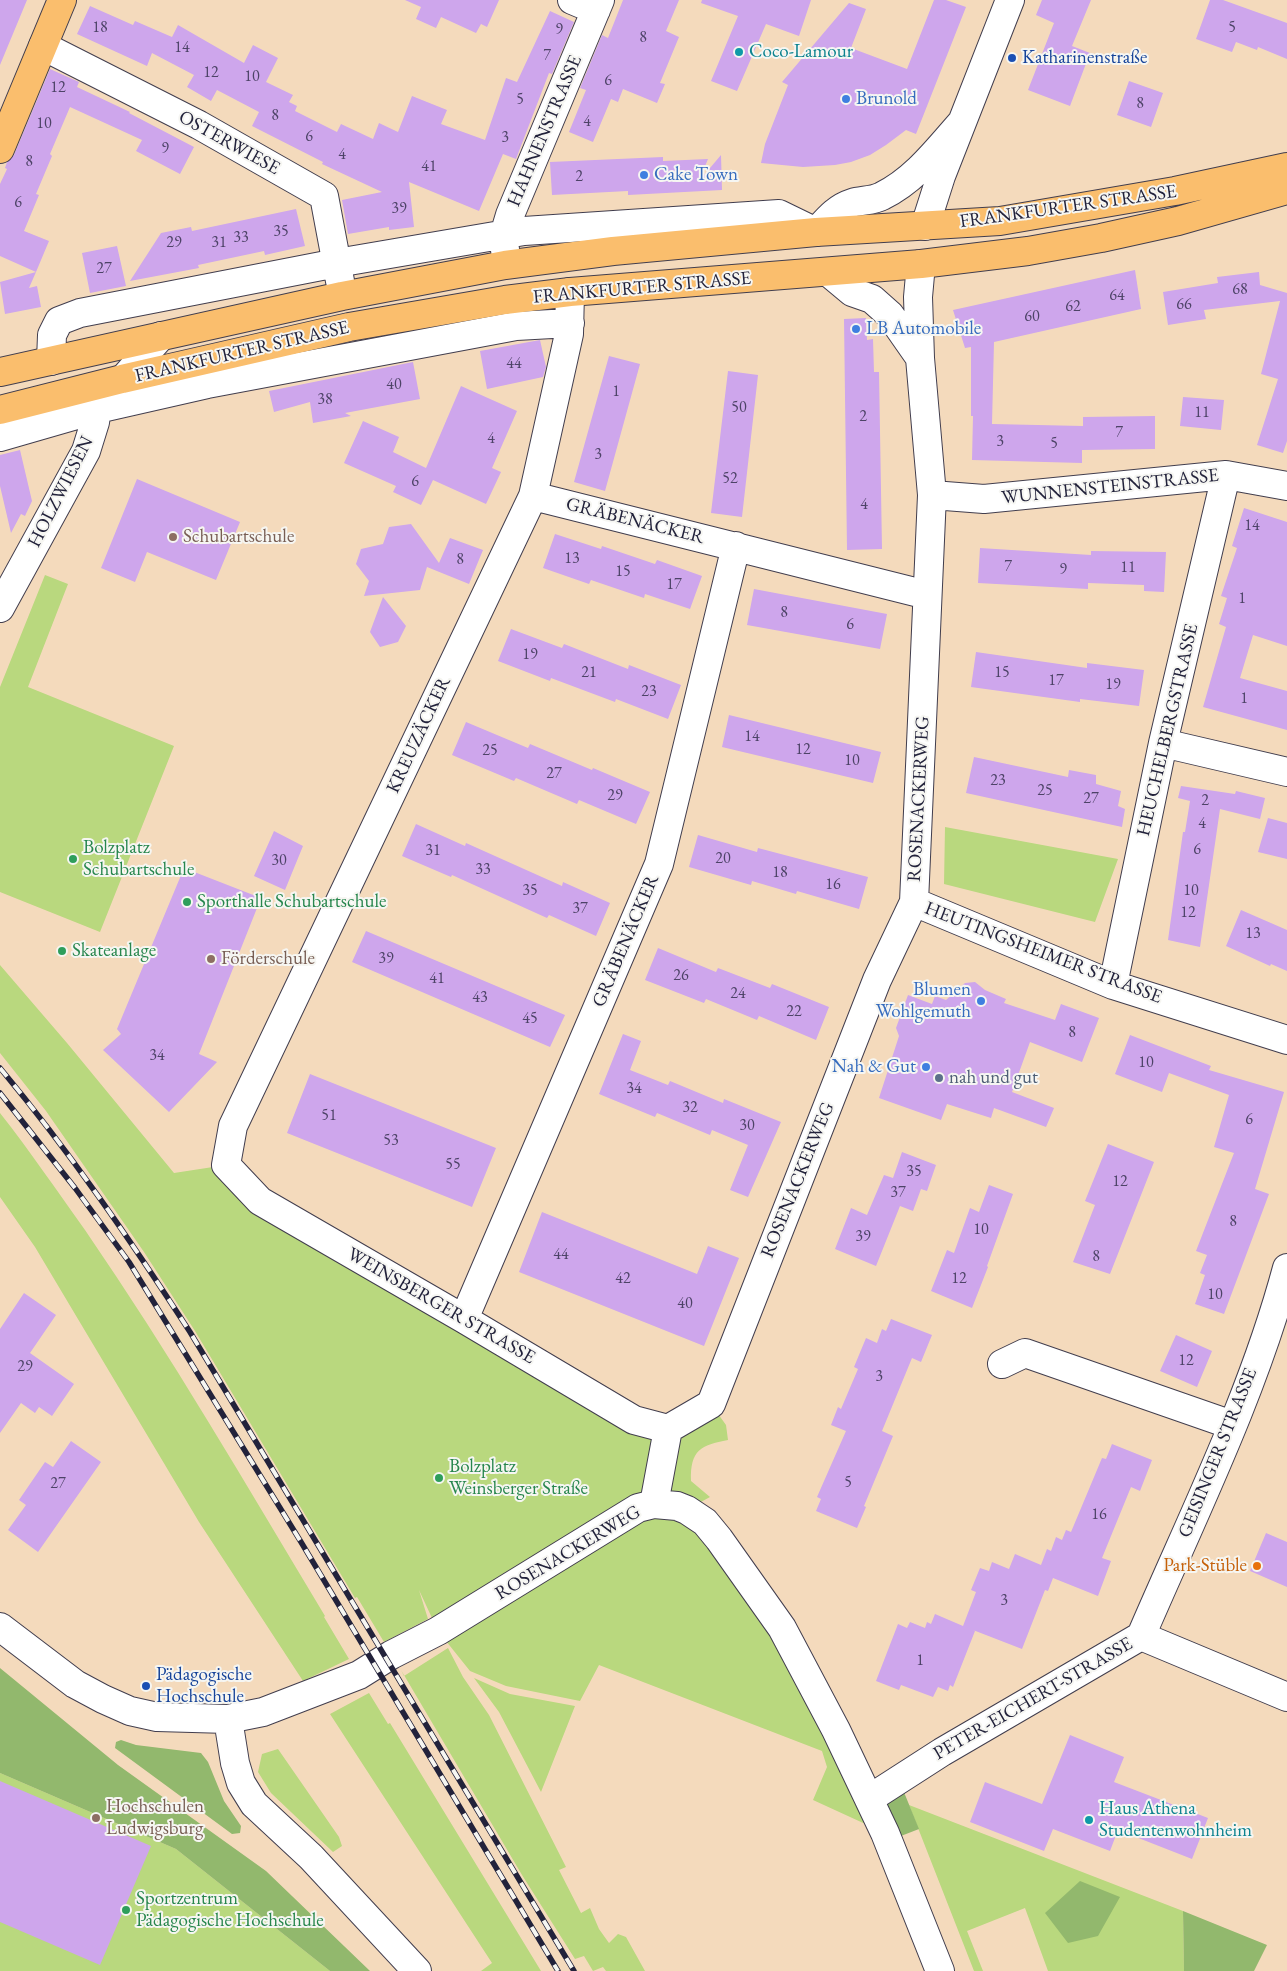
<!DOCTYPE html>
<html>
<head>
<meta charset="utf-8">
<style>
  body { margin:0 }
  canvas { display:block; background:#f4dabc }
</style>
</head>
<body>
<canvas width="1287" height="1971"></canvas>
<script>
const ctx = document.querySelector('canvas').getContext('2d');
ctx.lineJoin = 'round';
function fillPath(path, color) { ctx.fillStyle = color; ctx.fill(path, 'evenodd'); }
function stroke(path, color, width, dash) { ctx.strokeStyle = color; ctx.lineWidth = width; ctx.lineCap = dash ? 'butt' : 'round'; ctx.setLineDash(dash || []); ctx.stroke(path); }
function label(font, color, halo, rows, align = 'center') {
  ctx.font = font + ' "EB Garamond",serif'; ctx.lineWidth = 4; ctx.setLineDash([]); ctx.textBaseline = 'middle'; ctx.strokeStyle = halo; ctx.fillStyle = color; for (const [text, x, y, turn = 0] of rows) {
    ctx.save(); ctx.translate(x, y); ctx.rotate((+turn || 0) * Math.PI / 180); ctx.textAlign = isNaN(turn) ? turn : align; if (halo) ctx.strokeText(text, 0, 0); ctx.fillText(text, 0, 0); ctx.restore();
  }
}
const green = new Path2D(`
  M45,575L68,584L28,687L174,746L100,932L0,892V687Z
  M945,827L1118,859L1095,922L944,884Z
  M0,965L67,1043L174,1173L226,1165L668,1429L711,1404L726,1425L728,1440C701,1445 690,1450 691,1481L710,1497L688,1509L705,1522L885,1833L813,1800L827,1767L822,1751L599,1665L580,1701L506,1686L470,1671L438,1631L419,1590L428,1619L384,1642L357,1597L355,1598L195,1331L144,1252L46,1111L0,1053Z
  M0,1113C30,1151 57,1191 85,1230C171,1355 247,1486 325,1616L324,1617L349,1659L303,1681L199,1522L35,1247L0,1197Z
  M448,1648L463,1677L489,1715L566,1867L559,1870L581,1913L590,1908L599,1929L609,1943L618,1934L626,1937L645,1971H606L603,1967L593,1971L584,1956L575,1959L522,1875L401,1670L404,1676Z
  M474,1678L510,1694L575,1706L541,1792L499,1712Z
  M369,1693L388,1724L390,1723L541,1971H481L492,1963L330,1714Z
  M278,1749L339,1837L342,1846L333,1852L271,1793L258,1772L262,1754Z
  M0,1773L176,1849L330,1971H0Z
  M909,1805L1183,1911L1184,1971H1048L1025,1908L967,1931L983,1971H974Z`);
const forest = new Path2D(`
  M0,1668L118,1765L266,1871L370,1971H330L176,1849L0,1773Z
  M121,1740L136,1745L201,1753L208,1762L224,1801L241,1826L240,1833L232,1834L115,1748L116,1742Z
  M899,1780L919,1829L888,1841L869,1799Z
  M1080,1881L1120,1897L1098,1936L1068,1943L1045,1913Z
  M1183,1911L1267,1945L1254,1971H1184Z`);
const building = new Path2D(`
  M0,0H27L0,65Z
  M405,0H499L487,27L481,24L476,33L441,17L436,28L416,19L421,7Z
  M623,0H679L666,31L679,37L660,83L665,84L657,103L623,89L618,102L611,99L593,142L569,132L586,90L580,88L602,35L608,38Z
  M702,0H811L799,36L766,24L737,91L711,81L738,16L701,3Z
  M934,0H946L966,7L916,134L906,130L886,145L870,155L851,162L835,165L803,167L761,163L765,144L788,85L782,82L849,3L866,9L851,48L907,69Z
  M1042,0H1091L1072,46L1090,53L1070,106L1028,90L1054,23L1036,15Z
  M1210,0H1223L1287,23V59L1258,47L1257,50L1236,42L1232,52L1196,39Z
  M90,6L133,25L135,21L172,37L178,25L244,63L253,45L278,58L266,82L293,95L289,102L297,106L295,111L337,132L341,124L373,139L379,123L398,132L412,96L447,110L441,124L485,140L506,78L517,82L550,11L574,22L552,74L549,73L516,159L503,154L479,211L409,182L414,227L389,230V227L348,234L342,200L382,192L322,164L323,162L252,126L259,112L217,90L211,101L187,87L194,75L152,53L147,66L77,34Z
  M50,69L79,82L77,87L130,112L129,113L194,147L180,174L136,151L142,140L70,107L50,154L52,156L36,194L39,195L24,231L49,241L36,272L0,256V184L7,169L5,168L7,162L14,155Z
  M1129,81L1163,93L1151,127L1117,115Z
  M721,155L722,190L628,195V191L552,195L550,162L663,157V161L708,159L699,181Z
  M296,209L305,246L265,255L264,251L198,265L199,268L130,281L161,233L191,227L192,231Z
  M117,246L126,286L90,293L82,253Z
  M1135,270L1141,309L994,342L992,424L1083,426V417L1155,416V449L1082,450V463L972,460L973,416H971V347L965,348L953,310Z
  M36,272L29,288L37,286L41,307L5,314L0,282Z
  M1259,272L1260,285L1287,293V441L1283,453L1257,445L1278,379L1261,374L1280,301L1204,310L1206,319L1168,325L1163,292L1218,283L1217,277Z
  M866,318L867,340L873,339L874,372H879L882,549L847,550L844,319Z
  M540,340L546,367L543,377L487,389L480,351Z
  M609,356L640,364L605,491L574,482Z
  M413,362L420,399L345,413L351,416L313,423L310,402L274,412L269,391Z
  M728,371L758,375L742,517L711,513Z
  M461,386L517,411L492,468L501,472L486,504L433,480L421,505L393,492L396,486L344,463L363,421L399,437L393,452L426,468Z
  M1183,397L1224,400L1221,430L1180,426Z
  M20,450L32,501L25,516L21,514L11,533L0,486V455Z
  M137,479L240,522L216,580L147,552L135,582L101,568Z
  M1244,508L1287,522V646L1253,635L1240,678L1287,691V730L1203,707L1226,627L1219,624L1227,598L1221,596L1237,548L1232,546Z
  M411,524L439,563L450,538L483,550L469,584L427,567L420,590L364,596L369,581L356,564L361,549L383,544L389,527Z
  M555,534L601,549L602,546L655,564L657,560L702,576L690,609L645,594L644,598L591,580L589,584L543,568Z
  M980,548L1091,555V551L1166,552L1164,592L1144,591V585L1088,583V589L978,583Z
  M754,589L887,614L880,649L747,625Z
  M383,597L406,626L398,642L380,647L370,632Z
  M511,629L562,648L564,644L628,669L629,665L681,685L668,719L616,699L615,702L551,678L550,681L498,661Z
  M976,652L1087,668V663L1144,670L1139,706L1080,699V702L971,687Z
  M729,715L881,752L873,783L722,747Z
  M466,722L528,748L530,744L592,770L593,768L650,792L636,824L579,800L577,804L516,778L514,781L452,755Z
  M974,757L1068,777L1069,770L1096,775V784L1121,791L1118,806L1125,809L1122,827L966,793Z
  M1181,786L1235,794L1236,791L1265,798L1260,819L1220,809L1200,947L1168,940L1183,832H1185L1190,801L1178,798Z
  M1268,818L1287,823V859L1258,852Z
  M416,824L465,846L466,843L562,886L563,882L610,903L596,936L549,915L547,918L452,875L451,877L402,856Z
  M274,831L303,846L285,890L254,876Z
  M698,835L757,852L758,848L868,877L859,909L797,891L796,894L752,881L751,885L689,867Z
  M184,868L261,898L199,1054L217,1062L169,1112L103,1050L121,1034L117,1029Z
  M1241,910L1287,930V971L1271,964L1270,966L1226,946Z
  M366,931L565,1015L550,1047L352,962Z
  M658,948L716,972L718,968L770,988L772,984L829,1007L816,1040L759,1016L757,1020L706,999L704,1003L645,980Z
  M975,982L985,990L1006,999L1004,1003L1055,1020L1061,1004L1099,1018L1082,1062L1030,1042L1012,1092L1054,1108L1046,1127L994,1108L991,1118L947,1104L941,1120L879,1098L899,1036L896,1028L908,995L932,1004L935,996L946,1000L965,983Z
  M623,1034L641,1041L630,1070L668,1085L670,1081L723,1103L724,1099L781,1122L748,1197L730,1190L748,1145L712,1130L710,1135L657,1113L655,1117L599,1094Z
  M1130,1035L1211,1066L1209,1070L1284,1092L1255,1189L1269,1194L1224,1314L1195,1304L1205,1275L1200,1273L1207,1255L1196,1251L1234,1153L1214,1147L1229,1095L1169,1073L1162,1092L1115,1074Z
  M310,1074L496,1148L472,1207L287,1133Z
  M1108,1144L1154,1162L1110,1274L1073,1262L1095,1205L1085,1201Z
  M902,1152L936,1165L927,1191L921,1189L913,1211L900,1206L876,1266L835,1249L851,1208L867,1215L884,1175L893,1178Z
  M989,1185L1013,1194L987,1266L988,1267L972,1308L931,1291L947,1250L954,1253L970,1208L979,1212Z
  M542,1212L697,1274L708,1246L739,1258L704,1346L519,1272Z
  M24,1293L56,1315L30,1353L74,1384L52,1416L39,1407L35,1413L21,1403L0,1433V1329Z
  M891,1319L932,1335L921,1362L912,1358L882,1431L893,1436L864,1506L866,1507L857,1528L816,1511L821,1499L817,1497L846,1431L831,1425L838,1407L841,1409L858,1369L854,1367L866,1338L877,1343L882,1329L886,1331Z
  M1176,1335L1212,1351L1197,1387L1160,1371Z
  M71,1441L101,1462L38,1552L8,1530L26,1505L19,1500L45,1462L53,1467Z
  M1112,1444L1152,1460L1140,1491L1131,1487L1102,1558L1111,1561L1098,1596L1053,1578L1048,1591L1045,1590L1022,1649L973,1630L975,1631L953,1687L950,1685L948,1691L938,1687L933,1697L901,1685L899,1690L876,1681L898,1624L907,1628L910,1622L925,1628L927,1622L931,1624L935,1614L963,1626L976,1592L971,1590L980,1568L989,1571L992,1562L1009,1569L1015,1554L1041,1565L1047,1549L1051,1551L1056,1537L1062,1540L1066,1530L1071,1532L1102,1458L1106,1459Z
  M1266,1533L1287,1542V1587L1250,1571Z
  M1070,1735L1124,1757L1114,1782L1208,1818L1192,1859L1118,1830L1110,1851L1053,1829L1044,1851L970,1822L985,1782L1042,1804Z
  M0,1781L151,1846L100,1965L0,1922Z`);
const minor = new Path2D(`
  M572,0L596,10
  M43,46L199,125L324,196L340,281
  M925,226L941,176L1010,0
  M505,250L504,235L510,215L600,0
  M828,272L852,292L872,299L890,315L920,358
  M570,292L569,334L533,496L233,1126L226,1165L260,1201L464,1319L634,1420L668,1429
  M51,361L52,335L59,321L80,313L337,263L524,231L779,214L816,232C827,220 836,208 852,203C862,200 873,201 882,196C915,180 938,149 962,122
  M0,437L97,409L207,384L516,326L570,323
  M932,495L984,499L1226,475L1287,486
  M533,496L927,595
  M0,608L86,451L95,422L97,409L161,336
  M1163,743L1287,772
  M914,902L1113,985L1287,1040
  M1113,985L1163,743L1226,475
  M464,1319L659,864L736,546
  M1002,1364L1025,1353L1232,1425
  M654,1504L668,1429L711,1404L877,980L914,902L932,495L920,358L918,297L921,264
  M0,1627L75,1684L103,1699L130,1711L157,1717L228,1719L263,1712L359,1675L391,1655L438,1631L638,1508L654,1504L677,1506L687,1510L705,1522L719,1539L782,1628L836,1730L885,1833L940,1971
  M1141,1636C1193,1515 1253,1395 1287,1268
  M228,1719L235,1763L241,1783L254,1804L311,1857L417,1971
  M869,1799L942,1752L1141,1636L1287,1697`);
const major = new Path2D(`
  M0,149L62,0
  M0,372L342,296L505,265L613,251L816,232L1000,221L1175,191L1287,167
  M0,410L122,379L349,327L505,300L570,292L921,264L1028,251L1101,238L1178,221L1287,190`);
const rail = new Path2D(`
  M0,1068C70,1152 131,1241 190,1332L574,1971
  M0,1093L75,1188L129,1262L301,1542L558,1971`);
const markers = [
  [739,52,5,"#0f9aa8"],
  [1012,58,5,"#1a4fb4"],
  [846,99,5,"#3f7fe0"],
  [644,175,5,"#3f7fe0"],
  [856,329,5,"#3f7fe0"],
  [173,537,5,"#8d6e63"],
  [73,859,5,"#2e9e5b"],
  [187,902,5,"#2e9e5b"],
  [62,951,5,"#2e9e5b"],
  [211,959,5,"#8d6e63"],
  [981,1001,5,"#3f7fe0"],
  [926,1067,5,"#3f7fe0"],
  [939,1078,5,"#5c6f8a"],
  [439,1478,5,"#2e9e5b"],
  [1257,1566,5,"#e8710a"],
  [146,1686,5,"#1a4fb4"],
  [96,1818,5,"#8d6e63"],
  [1089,1820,5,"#0f9aa8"],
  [126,1910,5,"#2e9e5b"]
];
const numberNames = [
  ["18",100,28],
  ["5",1232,28],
  ["9",559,30],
  ["8",643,38],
  ["14",182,48],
  ["7",547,56],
  ["12",211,73],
  ["10",252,77],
  ["6",608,81],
  ["12",58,88],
  ["5",520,100],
  ["8",1140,104],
  ["8",275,116],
  ["4",587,122],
  ["10",44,124],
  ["6",309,137],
  ["3",505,138],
  ["9",165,149],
  ["4",342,155],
  ["8",29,162],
  ["41",429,167],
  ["2",579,177],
  ["6",18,203],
  ["39",399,209],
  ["35",281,232],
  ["33",241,238],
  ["29",174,243],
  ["31",219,243],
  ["27",104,269],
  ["68",1240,290],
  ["64",1117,296],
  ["66",1184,305],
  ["62",1073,307],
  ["60",1032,317],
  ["44",514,364],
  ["40",394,385],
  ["1",616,392],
  ["38",325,400],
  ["50",739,408],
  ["11",1202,413],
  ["2",863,417],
  ["7",1119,433],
  ["4",491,439],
  ["3",1000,442],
  ["5",1054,444],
  ["3",598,455],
  ["52",730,479],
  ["6",415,482],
  ["4",864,505],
  ["14",1252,526],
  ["13",572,559],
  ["8",460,560],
  ["7",1008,567],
  ["11",1128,568],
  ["9",1063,570],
  ["15",623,572],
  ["17",674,585],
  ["1",1242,599],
  ["8",784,613],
  ["6",850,625],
  ["19",530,655],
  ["21",589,673],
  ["15",1002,673],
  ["17",1056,681],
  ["19",1113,685],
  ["23",649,692],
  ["1",1244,699],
  ["14",752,737],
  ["12",803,750],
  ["25",490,751],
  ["10",852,761],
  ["27",554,774],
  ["23",998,781],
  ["25",1045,791],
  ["29",615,796],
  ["27",1091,799],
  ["2",1205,801],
  ["4",1202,824],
  ["6",1197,850],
  ["31",433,851],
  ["20",723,859],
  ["30",279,861],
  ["33",483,870],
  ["18",780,873],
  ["16",833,885],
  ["35",530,891],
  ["10",1191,891],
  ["37",580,909],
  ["12",1188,913],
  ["13",1253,934],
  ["39",386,959],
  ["26",681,976],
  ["41",437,979],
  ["24",738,994],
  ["43",480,998],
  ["22",794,1012],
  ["45",530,1019],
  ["8",1072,1033],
  ["34",157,1056],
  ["10",1146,1063],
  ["34",634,1089],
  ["32",690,1108],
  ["51",329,1116],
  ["6",1249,1120],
  ["30",747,1126],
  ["53",391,1141],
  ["55",453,1165],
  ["35",914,1172],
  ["12",1120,1182],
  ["37",898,1193],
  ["8",1233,1222],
  ["10",981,1230],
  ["39",863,1237],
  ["44",561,1255],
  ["8",1096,1257],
  ["42",623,1279],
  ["12",959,1279],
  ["10",1215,1295],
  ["40",685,1304],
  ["12",1186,1361],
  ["29",25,1367],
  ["3",879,1377],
  ["5",848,1483],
  ["27",58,1484],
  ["16",1099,1515],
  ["3",1004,1601],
  ["1",920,1661]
];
const cultureNames = [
  ["Coco-Lamour",749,52],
  ["Haus Athena",1099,1809],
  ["Studentenwohnheim",1099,1831]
];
const transitNames = [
  ["Katharinenstraße",1022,58],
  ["Pädagogische",156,1675],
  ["Hochschule",156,1697]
];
const shopNames = [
  ["Brunold",856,99],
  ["Cake Town",654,175],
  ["LB Automobile",866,329],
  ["Blumen",971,990,"right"],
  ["Wohlgemuth",971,1012,"right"],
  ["Nah & Gut",916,1067,"right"]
];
const streetNames = [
  ["HAHNENSTRASSE",545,131,-67],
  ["OSTERWIESE",229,143,29],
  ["FRANKFURTER STRASSE",1068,207,-8],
  ["FRANKFURTER STRASSE",642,288,-5],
  ["FRANKFURTER STRASSE",242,352,-13],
  ["WUNNENSTEINSTRASSE",1110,487,-6],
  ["HOLZWIESEN",61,492,-63],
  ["GRÄBENÄCKER",635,521,14],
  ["HEUCHELBERGSTRASSE",1168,730,-77],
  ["KREUZÄCKER",419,735,-65],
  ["ROSENACKERWEG",919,799,-87],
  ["GRÄBENÄCKER",626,941,-67],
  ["HEUTINGSHEIMER STRASSE",1043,953,21],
  ["ROSENACKERWEG",798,1180,-68],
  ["WEINSBERGER STRASSE",441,1306,30],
  ["GEISINGER STRASSE",1218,1453,-68],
  ["ROSENACKERWEG",568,1553,-31],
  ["PETER-EICHERT-STRASSE",1033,1699,-30]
];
const educationNames = [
  ["Schubartschule",183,537],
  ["Förderschule",221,959],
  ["Hochschulen",106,1807],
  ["Ludwigsburg",106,1829]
];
const leisureNames = [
  ["Bolzplatz",83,848],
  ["Schubartschule",83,870],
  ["Sporthalle Schubartschule",197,902],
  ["Skateanlage",72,951],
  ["Bolzplatz",449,1467],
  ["Weinsberger Straße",449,1489],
  ["Sportzentrum",136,1899],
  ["Pädagogische Hochschule",136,1921]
];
const serviceNames = [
  ["nah und gut",949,1078]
];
const foodNames = [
  ["Park-Stüble",1247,1566]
];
fillPath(green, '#b9d87e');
fillPath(forest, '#92b86d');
fillPath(building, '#cea6ec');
stroke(minor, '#423e4e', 30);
stroke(major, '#423e4e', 30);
stroke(minor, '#fff', 28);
stroke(major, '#fabe6d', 28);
stroke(rail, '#22223b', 5.5);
stroke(rail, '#f6f6f2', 4, [11]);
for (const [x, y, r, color] of markers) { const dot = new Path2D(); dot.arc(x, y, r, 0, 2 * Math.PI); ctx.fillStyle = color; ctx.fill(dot); stroke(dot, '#f6f6f2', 2); }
label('16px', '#4d4367', null, numberNames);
label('19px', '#0d838f', '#f6f6f2', cultureNames, 'left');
label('19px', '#164399', '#f6f6f2', transitNames, 'left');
label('19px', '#366cbe', '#f6f6f2', shopNames, 'left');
label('19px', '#22223b', '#f6f6f2', streetNames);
label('19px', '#785e54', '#f6f6f2', educationNames, 'left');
label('19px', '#27864d', '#f6f6f2', leisureNames, 'left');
label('19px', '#4e5e75', '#f6f6f2', serviceNames, 'left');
label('19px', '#c56008', '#f6f6f2', foodNames, 'right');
</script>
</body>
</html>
